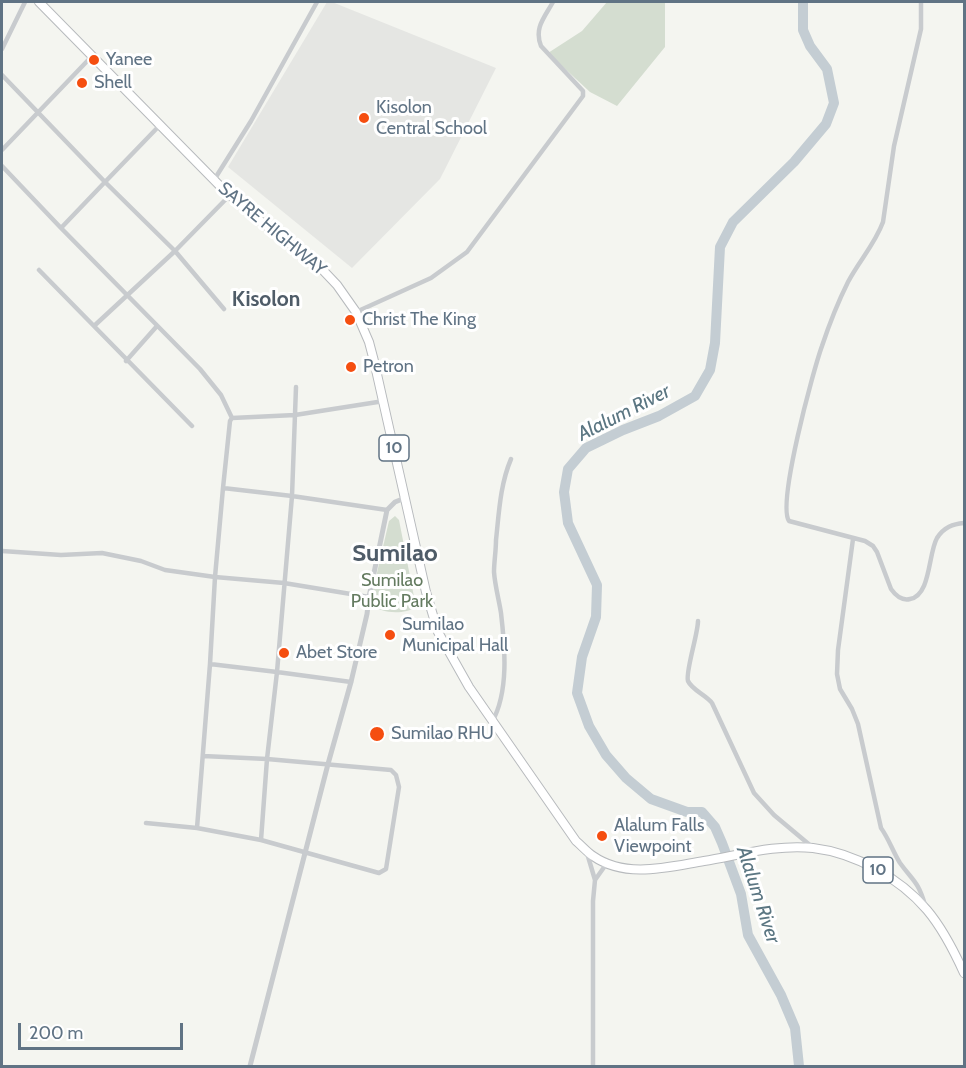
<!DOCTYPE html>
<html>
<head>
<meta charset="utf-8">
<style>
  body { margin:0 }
  #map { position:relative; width:966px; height:1068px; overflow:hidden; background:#f4f5f0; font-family:Cabin,sans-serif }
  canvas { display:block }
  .frame { position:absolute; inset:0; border:3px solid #607384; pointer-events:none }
  .scale { position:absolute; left:18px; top:1023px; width:165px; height:27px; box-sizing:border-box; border:3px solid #607384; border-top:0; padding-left:8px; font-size:18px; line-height:21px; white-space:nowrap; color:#607384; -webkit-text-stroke:4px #fff; paint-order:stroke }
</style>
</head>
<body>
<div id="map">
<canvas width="966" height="1068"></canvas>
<div class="frame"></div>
<div class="scale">200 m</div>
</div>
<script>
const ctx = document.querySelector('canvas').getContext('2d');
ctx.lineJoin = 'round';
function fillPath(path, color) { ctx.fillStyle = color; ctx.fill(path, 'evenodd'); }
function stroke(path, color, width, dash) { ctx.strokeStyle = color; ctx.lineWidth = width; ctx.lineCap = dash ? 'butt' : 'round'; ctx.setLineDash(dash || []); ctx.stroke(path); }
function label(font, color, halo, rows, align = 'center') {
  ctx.font = font + ' Cabin,sans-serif'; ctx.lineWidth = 6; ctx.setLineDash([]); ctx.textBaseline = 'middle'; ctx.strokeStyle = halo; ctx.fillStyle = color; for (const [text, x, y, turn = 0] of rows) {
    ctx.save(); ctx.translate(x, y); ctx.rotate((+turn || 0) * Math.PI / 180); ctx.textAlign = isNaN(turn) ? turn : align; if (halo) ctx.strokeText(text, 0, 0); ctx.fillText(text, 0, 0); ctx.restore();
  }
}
const built = new Path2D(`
  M327,2H332L496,68L440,179L352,268L228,167Z`);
const green = new Path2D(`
  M607,2H665V47L617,106L590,92L548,53L582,31Z
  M395,516L399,520L416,607C404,615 380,614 370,603L389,521Z`);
const river = new Path2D(`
  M799,1066L795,1028L781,995L748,935L741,894L722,843L715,827L702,812H687L651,799L626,778L606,755L589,726L577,693L582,657L596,617L597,585L568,523L564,492L568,469L586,448L623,430L659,416L695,396L710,370L715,343L720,247L733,222L794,162L826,124L834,103L827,69L810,46L803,30V2`);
const minor = new Path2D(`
  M921,2V29L894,146L883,222C875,244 859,261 848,282C838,302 829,325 822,346C813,371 777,504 789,521L865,541L873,546L877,552L891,589C896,596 902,601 910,599C931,595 928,554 937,538C944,527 953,524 964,523
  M2,49L25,2
  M2,75L105,182L160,125
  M2,150L93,55
  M2,166L61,228L105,182L175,251L224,309
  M214,180L251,121L317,2
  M61,228L200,369L221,395L232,418
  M39,270L192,426
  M356,312L431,278L467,252L583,96V91L541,46C534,28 544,18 553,2
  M94,326L175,251L230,195
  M126,361L157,326
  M296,387L292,496L277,672L351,682
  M384,401L295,415L232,418L230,421L223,488L292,496L387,510
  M223,488L215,577L284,583L369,597
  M853,539L838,650L837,674L840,689L852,709L858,724L881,828C889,839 893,852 900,863C913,881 918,881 925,905
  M2,551L61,555L102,553L141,561L165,570L215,577L210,664
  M698,621C698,634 685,673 688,681C692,690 706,695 712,703L754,793L774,815L811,846
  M492,722C509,692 505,647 501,613C499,600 495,586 494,572C494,562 496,551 496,540C499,513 500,485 511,459
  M146,823L197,828L261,840L379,873L386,869L399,787L396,775L391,770L267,759L203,756
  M197,828L210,664L277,672L267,759L261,840
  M587,853L595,880
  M593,1066V901L595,880L607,863`);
const tertiary = new Path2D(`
  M250,1066L328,764L351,682L367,614L369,597L387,510L395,502L405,498`);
const trunk = new Path2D(`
  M39,2L220,186L251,214L318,265L337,285L356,312L369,342L374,361L426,592L438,632L469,687L576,841C582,846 587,852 593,856C626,879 668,867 704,861C740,855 777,844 813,848C855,853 900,878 927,910C943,929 954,951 964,973`);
const markers = [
  [94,60,6,"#f54e10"],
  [82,83,6,"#f54e10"],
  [364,118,6,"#f54e10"],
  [350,320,6,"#f54e10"],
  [351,367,6,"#f54e10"],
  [390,635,6,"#f54e10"],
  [284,653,6,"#f54e10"],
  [377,734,8,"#f54e10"],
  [602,836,6,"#f54e10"]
];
const shields = [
  [394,448,30],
  [878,870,30]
];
const shieldNames = [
  ["10",394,448],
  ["10",878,870]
];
const poiNames = [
  ["Yanee",106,60],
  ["Shell",94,83],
  ["Kisolon",376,108],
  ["Central School",376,129],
  ["Christ The King",362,320],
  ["Petron",363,367],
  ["Sumilao",402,625],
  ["Municipal Hall",402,646],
  ["Abet Store",296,653],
  ["Sumilao RHU",391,734],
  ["Alalum Falls",614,826],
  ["Viewpoint",614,847]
];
const streetNames = [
  ["SAYRE HIGHWAY",272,229,40]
];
const parkNames = [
  ["Sumilao",392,581],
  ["Public Park",392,602]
];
const waterNames = [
  ["Alalum River",624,413,-27],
  ["Alalum River",758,895,72]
];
const quarterNames = [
  ["Kisolon",266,300]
];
const districtNames = [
  ["Sumilao",395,554]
];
fillPath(built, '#e5e6e3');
fillPath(green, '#d4ddd0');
stroke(river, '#c4cdd3', 10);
stroke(trunk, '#b7babd', 10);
stroke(minor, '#c8cbce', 4.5);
stroke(tertiary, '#c8cbce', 5);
stroke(trunk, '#fff', 8);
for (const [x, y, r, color] of markers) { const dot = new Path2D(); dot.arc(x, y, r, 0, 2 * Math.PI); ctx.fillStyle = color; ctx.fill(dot); stroke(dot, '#fff', 2); }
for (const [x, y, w] of shields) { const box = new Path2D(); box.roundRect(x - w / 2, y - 13, w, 26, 4.5); ctx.fillStyle = '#fff'; ctx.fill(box); stroke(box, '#607384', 1.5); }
label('bold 16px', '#607384', null, shieldNames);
label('18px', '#607384', '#fff', poiNames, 'left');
label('18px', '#607384', '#fff', streetNames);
label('18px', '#647b60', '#fff', parkNames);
label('italic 20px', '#5b7682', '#fff', waterNames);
label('bold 21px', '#4f5c68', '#fff', quarterNames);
label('bold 24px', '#4f5c68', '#fff', districtNames);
</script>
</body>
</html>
